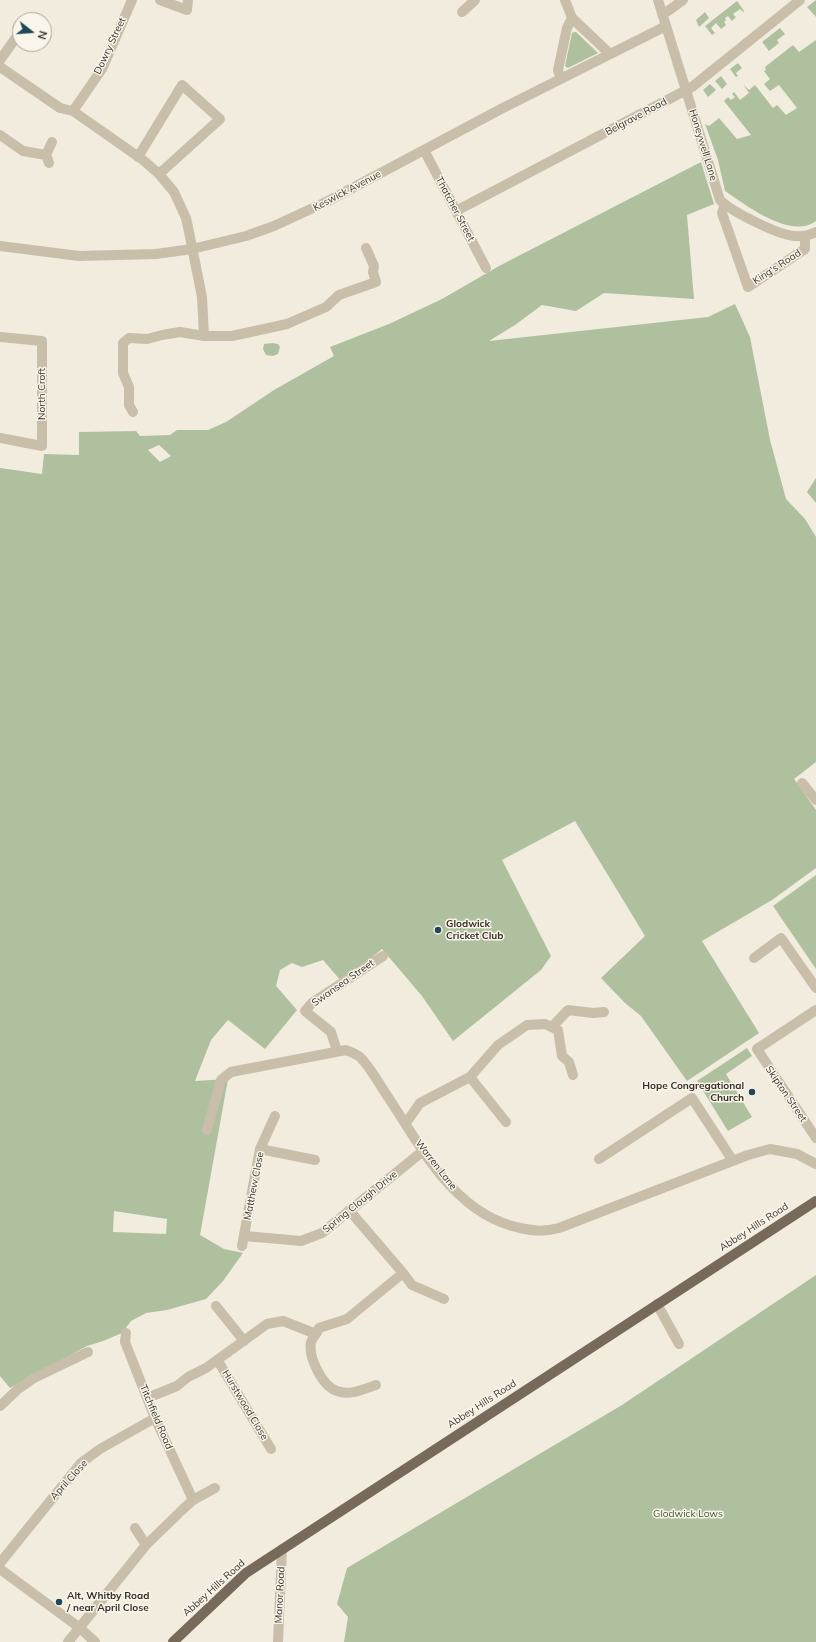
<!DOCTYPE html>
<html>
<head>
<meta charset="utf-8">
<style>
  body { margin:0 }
  #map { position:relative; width:816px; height:1642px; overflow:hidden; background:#f1ecde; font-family:Mulish,sans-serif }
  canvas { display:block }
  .north { position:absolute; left:12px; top:12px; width:40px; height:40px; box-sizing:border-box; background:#f9f5ea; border:1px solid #aba69d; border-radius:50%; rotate:107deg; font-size:11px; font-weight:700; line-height:16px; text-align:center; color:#373029 }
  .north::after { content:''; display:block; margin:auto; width:14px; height:18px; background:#204957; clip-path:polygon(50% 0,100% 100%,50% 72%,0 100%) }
</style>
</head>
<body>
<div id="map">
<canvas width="816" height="1642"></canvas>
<div class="north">N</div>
</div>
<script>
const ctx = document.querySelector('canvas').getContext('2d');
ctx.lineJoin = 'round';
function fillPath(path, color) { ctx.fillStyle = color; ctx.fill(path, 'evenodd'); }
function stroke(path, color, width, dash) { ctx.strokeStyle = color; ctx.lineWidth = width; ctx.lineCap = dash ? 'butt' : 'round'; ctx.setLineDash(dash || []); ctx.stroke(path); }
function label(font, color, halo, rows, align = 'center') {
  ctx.font = font + ' Mulish,sans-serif'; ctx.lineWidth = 3; ctx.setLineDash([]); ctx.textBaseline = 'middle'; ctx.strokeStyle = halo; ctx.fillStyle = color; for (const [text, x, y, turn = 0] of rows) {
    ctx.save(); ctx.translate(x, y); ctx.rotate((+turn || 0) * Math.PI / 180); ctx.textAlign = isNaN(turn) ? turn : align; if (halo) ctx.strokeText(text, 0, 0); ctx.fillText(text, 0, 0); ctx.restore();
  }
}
const green = new Path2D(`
  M816,0V17L807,7Z
  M737,1L744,11L743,12L740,9L733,14L736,17L732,21L728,16L725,18L726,20L724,22L726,25L721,29L716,23L711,28L715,33L712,35L705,26Z
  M705,12L709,18L699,27L696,20Z
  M780,28L785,34L777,40L779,43L769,51L762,42Z
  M574,32H576L598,53L568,68L565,66L572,33Z
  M816,40V221C791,240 746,205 725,191L718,160L705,124L709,126L719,118L737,139L751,135L724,101L728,97L731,100L735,97L732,94L734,92L740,100L749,93L743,84L749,90L755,85L773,108L777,105L786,115L797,108L779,85L770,91L764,84L770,79L764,71L766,70L765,67L793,45L799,52Z
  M738,63L742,68L736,73L738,76L736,77L730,69Z
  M721,76L727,84L722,89L715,81Z
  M710,84L716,90L708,97L703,90Z
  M701,162L714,204L687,215L694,299L604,293L576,311L542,305L515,325L489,341L708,317L735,304L750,337L770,440L786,499L805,519L816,537V762L794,779L816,810V868L772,900L702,941L759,1033L687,1081L641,1016L625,1003L601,978L645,936L575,821L502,860L551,956L541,970L453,1041L422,996L382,949L342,982L323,960L302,967L292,963L280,970L276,986L297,1010L265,1049L228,1020L211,1040L195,1081L228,1079L200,1235L224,1249L243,1253L223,1281L206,1299L167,1310L146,1313L131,1321L122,1333L103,1341L87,1346L10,1388L0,1376V468L42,474L44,454L79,455V432L136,431L140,436L170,435L177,430H208L226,422L274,390L334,356L330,347L389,324L442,299L499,266ZM159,445L171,456L160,462L148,450ZM114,1211L167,1219L166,1234L113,1232Z
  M272,343L278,344L280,347L278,354L273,356L266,355L263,349L264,344Z
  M816,478V503L807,492Z
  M816,875V969L773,906Z
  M747,1048L752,1056L726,1074L752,1117L728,1131L697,1081Z
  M816,1275V1642H344L348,1617L337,1604L347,1568L622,1405Z`);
const minor = new Path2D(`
  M160,0L187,10L188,0
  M565,0L572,18L610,54
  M658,0L720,200C732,212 778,235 795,236C802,237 809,235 816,232
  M462,12L475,0
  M662,14L668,11L683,0
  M0,60L20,32
  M0,67L60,108L73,111L143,160L159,174L174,192L186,218L188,227L202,297L204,336
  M561,79L558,70L567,28L572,18
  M73,111L102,69L132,0
  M0,135L23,151L46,155
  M424,150L486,268
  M138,157L182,85L220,119L159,174
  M49,163L46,155L52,142
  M725,204L722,213L748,287L805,249V236
  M456,211L692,87L800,0
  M0,246L79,256L156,254L192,249L246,236L274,226L328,201L501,109L666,26
  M0,337L42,341V446L0,438
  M133,412L129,405V387L123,373V343L129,338L147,339L162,335L180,332L204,336H232L287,324L326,307L339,295L376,282L373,272L374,266L366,248
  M802,783L816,800
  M754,958L781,938L816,988
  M816,1010L757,1049L816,1138
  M552,1027L568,1010L593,1013L604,1012
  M337,1051L331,1032L305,1011L312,1003L383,956
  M470,1077L506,1122
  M406,1123L420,1103L470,1077L498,1045L527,1025L545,1024L558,1030L562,1056L569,1062L573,1075
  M207,1130L221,1080L231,1072L346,1050C350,1052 356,1054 360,1057C371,1068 379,1084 388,1097C422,1148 454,1214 520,1228C535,1231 544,1232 559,1228L748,1155L770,1149L797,1154L816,1164
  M260,1149L315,1160
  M599,1159L692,1098L733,1161
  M245,1236L301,1241L322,1233L423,1151
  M242,1246L260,1149L275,1116
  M403,1273L412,1285L444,1299
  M657,1304L679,1344
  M216,1306L244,1341
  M126,1333L125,1342L155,1418L193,1500
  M316,1334C314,1336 312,1339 311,1342C308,1357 322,1386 337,1391C350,1396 364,1389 376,1385
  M218,1361L271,1449
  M147,1398L177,1386L188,1377L206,1368L267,1324L283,1321L316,1334L319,1328L347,1319L403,1273L349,1210
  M0,1406L17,1390L34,1378L88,1352
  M181,1511L193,1500L215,1488
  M135,1528L146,1545
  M0,1563L81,1463L100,1449L155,1418
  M0,1569L80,1628L95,1642
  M68,1642L146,1545L178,1514
  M278,1642L282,1549`);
const major = new Path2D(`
  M173,1642L246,1573L816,1201`);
const markers = [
  [438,930,4,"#204957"],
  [752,1092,4,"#204957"],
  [59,1602,4,"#204957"]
];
const streetNames = [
  ["Dowry Street",110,46,-65],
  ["Belgrave Road",636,117,-28],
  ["Honeywell Lane",703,145,73],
  ["Keswick Avenue",347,191,-28],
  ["Thatcher Street",455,209,62],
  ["King's Road",777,267,-33],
  ["North Croft",42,394,-90],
  ["Swansea Street",343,983,-35],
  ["Skipton Street",786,1094,56],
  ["Warren Lane",436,1165,52],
  ["Matthew Close",254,1186,-79],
  ["Spring Clough Drive",360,1202,-39],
  ["Abbey Hills Road",754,1227,-33],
  ["Abbey Hills Road",482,1404,-33],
  ["Hurstwood Close",245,1405,59],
  ["Titchfield Road",156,1417,67],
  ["April Close",69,1480,-48],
  ["Abbey Hills Road",214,1588,-42],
  ["Manor Road",280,1595,-87]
];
const poiNames = [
  ["Glodwick",446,924],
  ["Cricket Club",446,936],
  ["Hope Congregational",744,1086,"right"],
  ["Church",744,1098,"right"],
  ["Alt, Whitby Road",67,1596],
  ["/ near April Close",67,1608]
];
const parkNames = [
  ["Glodwick Lows",688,1514]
];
fillPath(green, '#aec09e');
stroke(minor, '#c9beaa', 10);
stroke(major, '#786a5b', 10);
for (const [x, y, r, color] of markers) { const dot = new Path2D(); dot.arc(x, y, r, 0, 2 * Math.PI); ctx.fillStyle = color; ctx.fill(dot); stroke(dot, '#f9f5ea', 1.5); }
label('10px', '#373029', '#f9f5ea', streetNames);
label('bold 10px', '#373029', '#f9f5ea', poiNames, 'left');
label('10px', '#3f542e', '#f9f5ea', parkNames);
</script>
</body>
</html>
